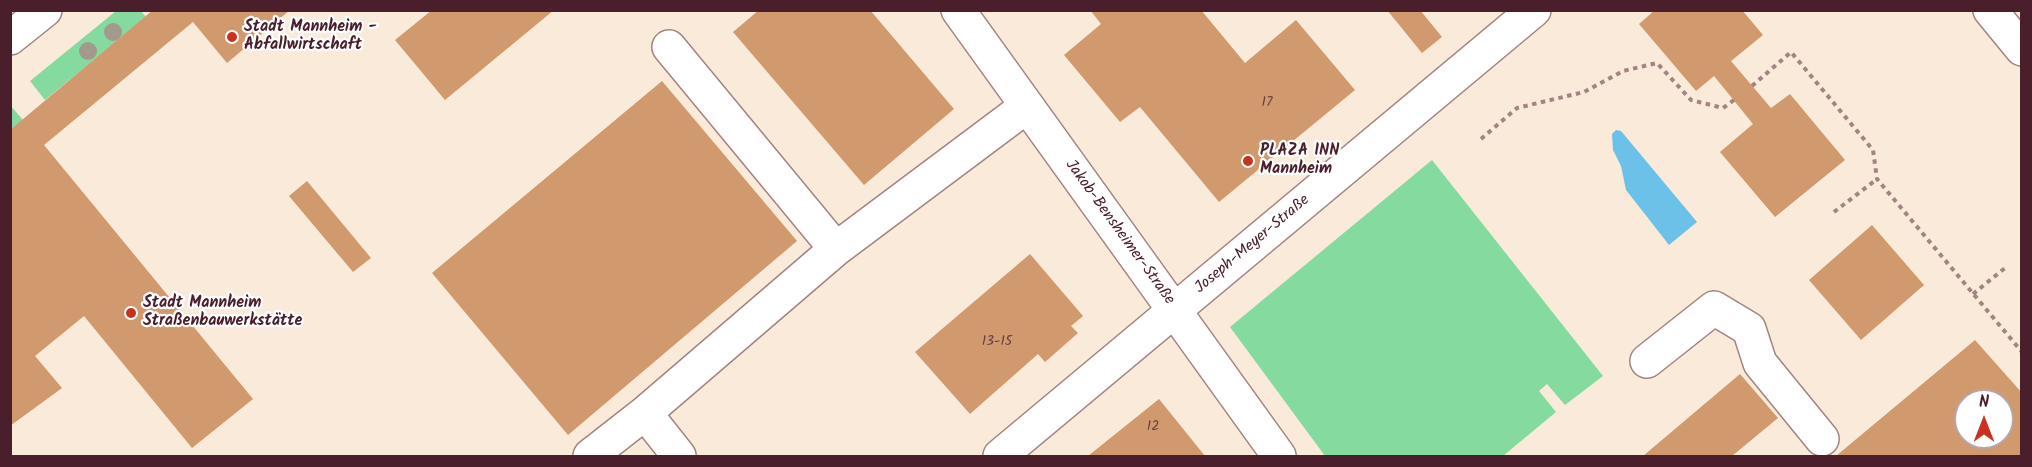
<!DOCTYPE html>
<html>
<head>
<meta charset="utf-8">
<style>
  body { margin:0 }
  #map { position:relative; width:2032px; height:467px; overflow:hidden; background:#f9ead9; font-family:Kalam,sans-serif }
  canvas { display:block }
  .frame { position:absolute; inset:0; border:12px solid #4a1f2b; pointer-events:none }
  .north { position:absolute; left:1954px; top:389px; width:60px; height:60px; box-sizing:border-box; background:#fff; border:2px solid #b7a5aa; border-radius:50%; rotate:0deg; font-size:16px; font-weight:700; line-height:24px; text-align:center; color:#4a1f2b }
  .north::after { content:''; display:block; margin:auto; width:21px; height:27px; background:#c8321e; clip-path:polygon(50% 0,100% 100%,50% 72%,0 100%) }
</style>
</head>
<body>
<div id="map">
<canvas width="2032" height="467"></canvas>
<div class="frame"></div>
<div class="north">N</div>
</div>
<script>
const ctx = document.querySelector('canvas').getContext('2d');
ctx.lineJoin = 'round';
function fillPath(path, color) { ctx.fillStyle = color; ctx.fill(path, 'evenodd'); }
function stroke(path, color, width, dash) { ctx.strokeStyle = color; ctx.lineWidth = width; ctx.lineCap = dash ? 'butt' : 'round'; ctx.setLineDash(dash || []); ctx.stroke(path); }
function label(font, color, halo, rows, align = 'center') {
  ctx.font = font + ' Kalam,sans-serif'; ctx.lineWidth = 4.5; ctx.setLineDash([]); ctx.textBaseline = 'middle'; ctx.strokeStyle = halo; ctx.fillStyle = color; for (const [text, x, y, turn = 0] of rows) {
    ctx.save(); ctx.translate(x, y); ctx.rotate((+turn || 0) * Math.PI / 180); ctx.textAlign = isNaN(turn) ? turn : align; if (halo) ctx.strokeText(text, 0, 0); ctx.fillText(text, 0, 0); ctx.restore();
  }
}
const green = new Path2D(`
  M116,11H141L146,17L45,100L30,81Z
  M10,105L23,120L10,130Z
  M1432,160L1603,376L1565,405L1547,384L1539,391L1556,412L1503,456H1325L1230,327Z`);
const water = new Path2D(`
  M1616,130L1621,131L1697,222L1669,245L1626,190L1621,166L1613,150L1612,134Z`);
const building = new Path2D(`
  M153,10H290L227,63L193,22L44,145L253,399L192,448L84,316L35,356L62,388L10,426V130Z
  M432,10H554L445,100L395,40Z
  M759,10H870L954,109L864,185L733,32Z
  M1090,10H1201L1245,63L1296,20L1355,90L1219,202L1140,107L1120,122L1064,55L1101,24Z
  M1387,10H1420L1442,37L1422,53Z
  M1655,10H1742L1763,35L1731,61L1771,108L1790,94L1845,160L1775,217L1720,152L1753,124L1714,76L1696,91L1639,24Z
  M662,81L797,241L568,435L432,273Z
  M307,181L371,258L353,272L289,196Z
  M1872,225L1924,285L1861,340L1809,280Z
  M1030,254L1083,316L1071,326L1078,333L1045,362L1038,354L970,414L915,352Z
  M1975,340L2022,393V456H1836ZM1966,401H2002V437H1966Z
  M1740,374L1778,418L1732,456H1643Z
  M1159,399L1205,456H1088Z`);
const path = new Path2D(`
  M1752,86L1791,52L1873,150L1877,179L2022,352
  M1481,139L1517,108L1584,92L1623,71L1657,63L1691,100L1723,108L1734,100
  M1834,212L1877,179
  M1973,294L2005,268`);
const minor = new Path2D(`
  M958,10L1279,456
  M1990,10L2022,49
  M10,38L45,10
  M836,249L1027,106
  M1647,361L1714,308L1749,329L1760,363L1822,439
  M645,413L836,249L669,47
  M590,456L645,413L679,456
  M1000,456L1534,10`);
const trees = [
  [113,32],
  [88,51]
];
const markers = [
  [232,37,6,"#c8321e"],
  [1248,161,6,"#c8321e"],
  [131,313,6,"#c8321e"]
];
const numberNames = [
  ["17",1267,104],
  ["13-15",997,343],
  ["12",1153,428]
];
const poiNames = [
  ["Stadt Mannheim -",244,28],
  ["Abfallwirtschaft",244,46],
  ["PLAZA INN",1260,152],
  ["Mannheim",1260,170],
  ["Stadt Mannheim",143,304],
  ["Straßenbauwerkstätte",143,322]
];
const streetNames = [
  ["Jakob-Bensheimer-Straße",1119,233,54],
  ["Joseph-Meyer-Straße",1253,245,-40]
];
fillPath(green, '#85db9f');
fillPath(water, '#6cc1e8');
fillPath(building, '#d0996e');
stroke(minor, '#a28482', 36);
stroke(path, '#a28482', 4, [4.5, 4.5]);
stroke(minor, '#fff', 33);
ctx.fillStyle = '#a3998d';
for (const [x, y] of trees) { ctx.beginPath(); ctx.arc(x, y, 9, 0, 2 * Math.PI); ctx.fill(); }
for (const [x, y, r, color] of markers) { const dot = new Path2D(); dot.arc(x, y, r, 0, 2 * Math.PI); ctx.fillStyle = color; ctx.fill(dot); stroke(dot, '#fff', 2); }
label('14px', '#6c3e3c', null, numberNames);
label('bold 16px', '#4a1f2b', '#fff', poiNames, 'left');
label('16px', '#4a1f2b', '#fff', streetNames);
</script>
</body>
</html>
